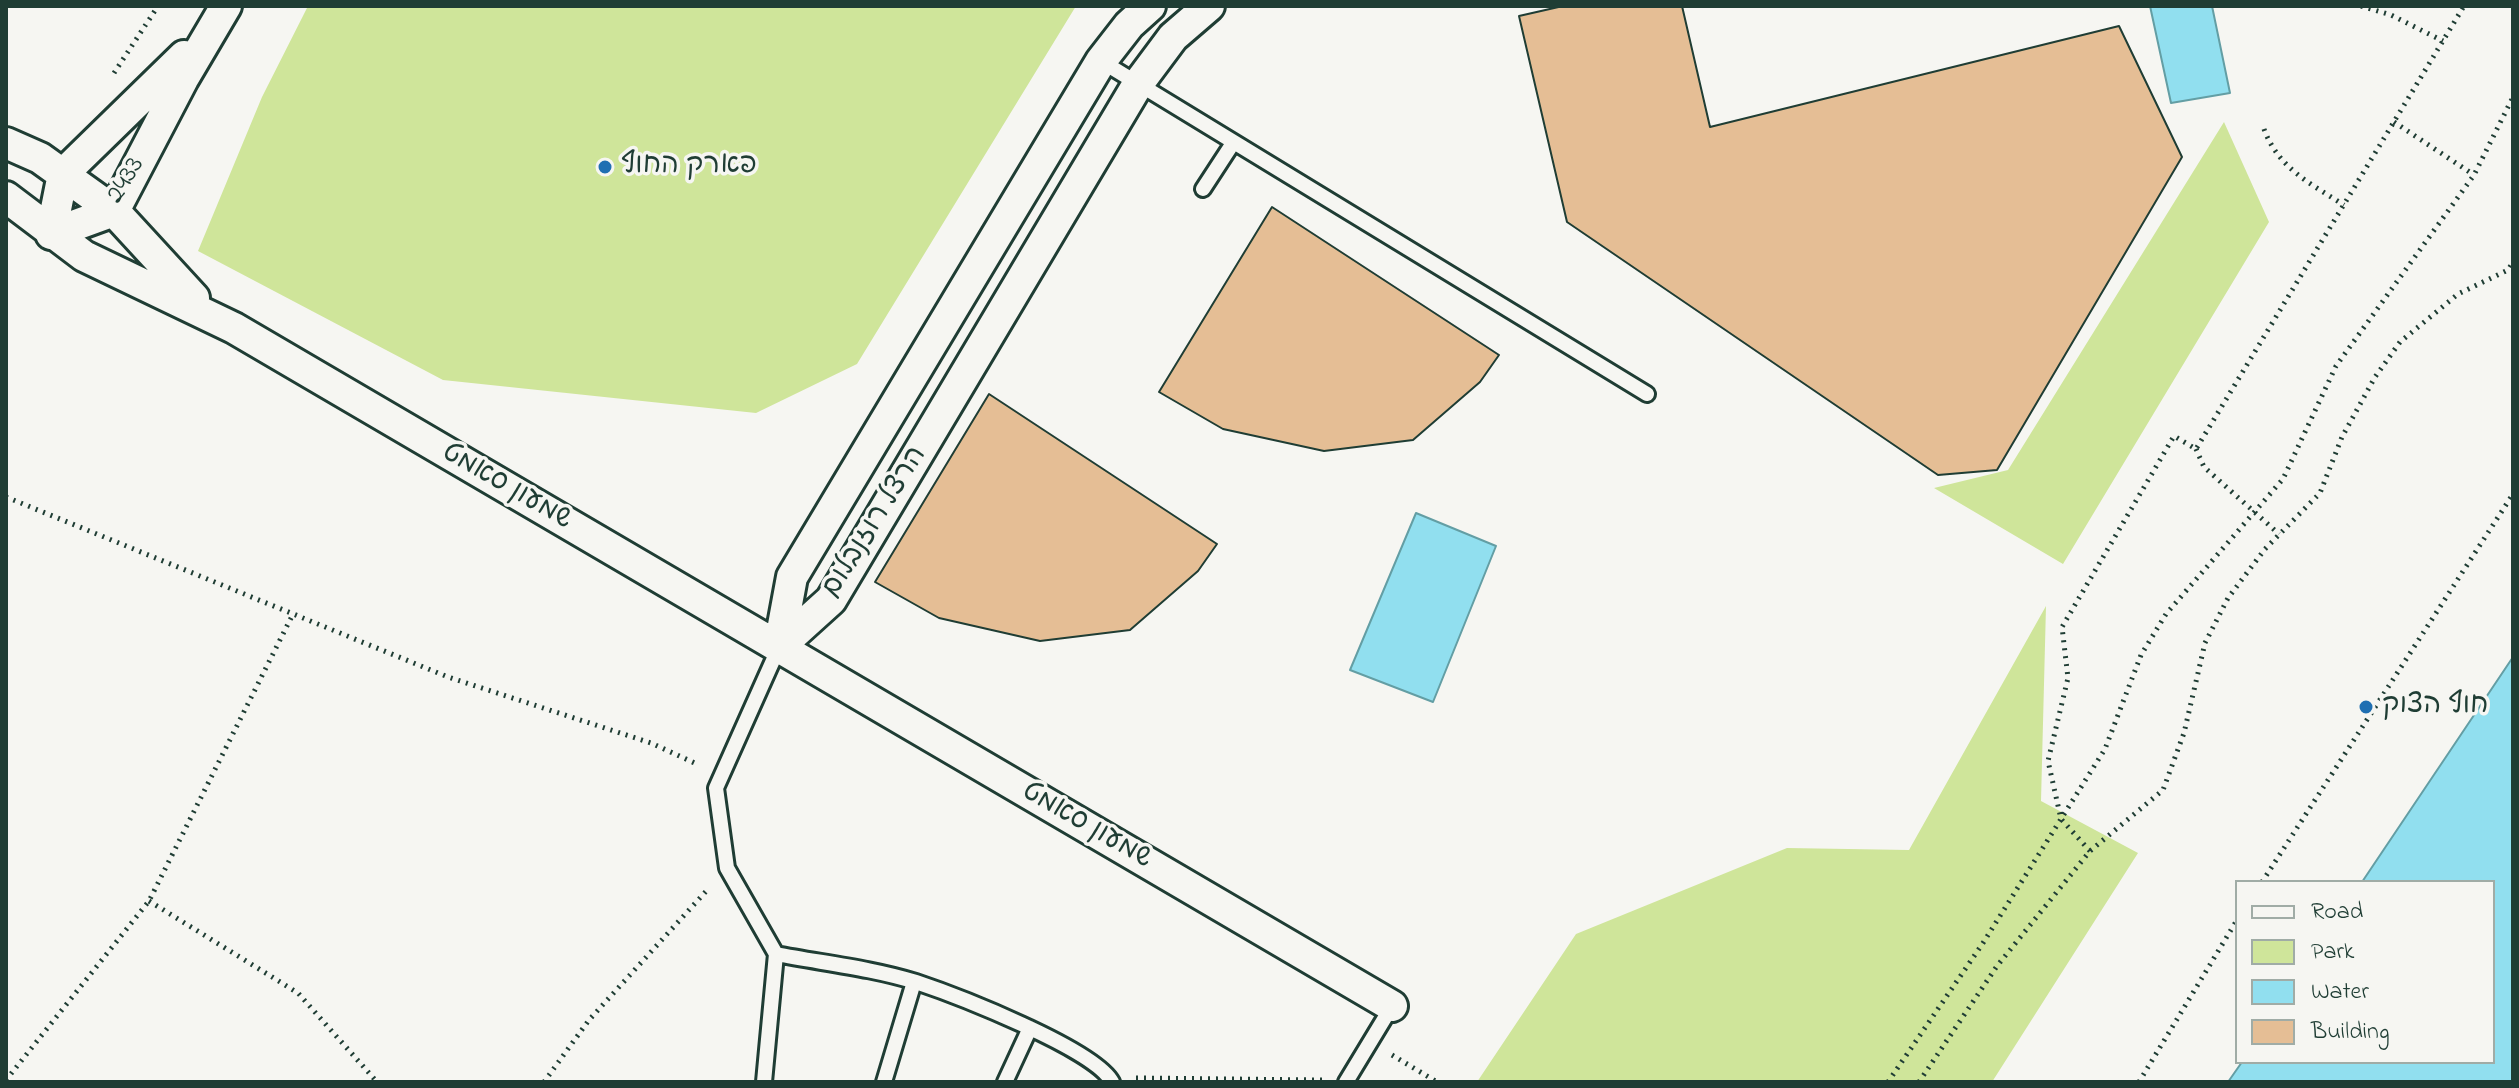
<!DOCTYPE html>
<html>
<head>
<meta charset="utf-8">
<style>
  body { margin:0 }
  #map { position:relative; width:2519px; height:1088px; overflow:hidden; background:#f6f6f2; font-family:"Indie Flower",sans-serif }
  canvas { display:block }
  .frame { position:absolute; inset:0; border:8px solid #1f3d34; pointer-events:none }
  .legend { position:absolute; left:2235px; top:880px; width:260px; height:184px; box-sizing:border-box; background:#f6f6f2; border:2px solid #a0aca6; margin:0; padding:10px 14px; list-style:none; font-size:24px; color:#1f3d34 }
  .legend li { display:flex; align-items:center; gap:16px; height:40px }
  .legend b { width:40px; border:2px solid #a0aca6 }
</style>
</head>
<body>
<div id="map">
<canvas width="2519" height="1088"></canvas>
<div class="frame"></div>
<ul class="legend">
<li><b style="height:10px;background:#f6f6f2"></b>Road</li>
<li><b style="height:22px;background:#cfe59a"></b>Park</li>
<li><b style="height:22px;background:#91dfef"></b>Water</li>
<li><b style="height:22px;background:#e5be95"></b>Building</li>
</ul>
</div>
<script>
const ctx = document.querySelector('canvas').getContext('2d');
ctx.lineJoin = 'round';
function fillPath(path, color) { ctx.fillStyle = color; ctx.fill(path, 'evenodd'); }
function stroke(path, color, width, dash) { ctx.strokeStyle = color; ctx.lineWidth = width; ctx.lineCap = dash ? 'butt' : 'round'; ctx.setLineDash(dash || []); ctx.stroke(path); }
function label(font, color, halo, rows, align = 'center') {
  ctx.font = font + ' "Indie Flower","Playpen Sans Hebrew",sans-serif'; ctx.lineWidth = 7; ctx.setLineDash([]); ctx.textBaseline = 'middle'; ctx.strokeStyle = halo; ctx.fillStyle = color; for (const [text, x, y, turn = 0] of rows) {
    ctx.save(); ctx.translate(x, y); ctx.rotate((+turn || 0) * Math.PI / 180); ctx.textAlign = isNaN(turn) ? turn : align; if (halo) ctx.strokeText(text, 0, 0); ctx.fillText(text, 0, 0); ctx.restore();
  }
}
const green = new Path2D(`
  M308,6H1076L857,364L756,413L443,380L198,251L262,97Z
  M2224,122L2269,222L2063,564L1934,488L2008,470Z
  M2046,606L2041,801L2138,853L1992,1082H1477L1576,934L1787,848L1909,850Z`);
const water = new Path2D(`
  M2150,6H2212L2230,93L2171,103Z
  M1416,513L1496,546L1433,702L1350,670Z
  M2513,657V1082H2228L2242,1062H2493V882H2362Z`);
const building = new Path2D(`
  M1563,6H1682L1710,127L2119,26L2182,157L1997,470L1938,475L1567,222L1519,16Z
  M1272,207L1499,355L1480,382L1413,440L1324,451L1223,429L1159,392Z
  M989,394L1217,544L1198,571L1130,630L1040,641L939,618L875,582Z`);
const path = new Path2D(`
  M2361,6L2391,15L2443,41
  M114,73L158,6
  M2394,122L2474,175
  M2264,129C2278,168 2311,184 2344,205
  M2196,449L2204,467L2279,534
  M6,497L448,677L651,743L699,765
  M2090,851L2061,819L2048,761L2068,678L2062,627L2174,436L2196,449L2464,6
  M2262,882L2513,494
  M149,901L298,993L377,1082
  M1392,1055L1437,1082
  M1136,1078L1322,1080
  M6,1080L149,901L293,614
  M544,1082L589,1020L709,888
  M1888,1082L1983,943L2105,749L2141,655L2166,614L2283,479L2336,366L2474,175L2513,97
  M1919,1082L1997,966L2090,851L2163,790L2184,733L2205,643L2228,598L2265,549L2320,493L2342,437L2375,377L2400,342L2458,294L2508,270L2513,262
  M2139,1082L2237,920`);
const lane = new Path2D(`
  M1101,61L1647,394
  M1203,189L1233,143
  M779,647L716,788L727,868L776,954C822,963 871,968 916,982C955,995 1095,1049 1112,1082
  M764,1082L776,954
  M884,1082L914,982
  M1005,1082L1030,1028
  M1346,1082L1392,1006`);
const street = new Path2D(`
  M6,143L40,158L114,211L194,298
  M6,197L84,256L234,328L1392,1006
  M51,234L114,211L183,79L226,6
  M51,234L63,174L184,56
  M779,647L831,600L1138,84L1173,37L1209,6
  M779,647L792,577L1101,61L1129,25L1150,6`);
const markers = [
  [605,167,8,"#1f6fb2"],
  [2366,707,8,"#1f6fb2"]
];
const poiNames = [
  ["פארק החוף",621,167],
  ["חוף הצוק",2382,707]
];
const streetNames = [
  ["2433",127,181,-59],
  ["שמעון סאמט",506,488,30],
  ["הרצל רוזנבלום",876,523,-58],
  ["שמעון סאמט",1086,827,30]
];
fillPath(green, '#cfe59a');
fillPath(water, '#91dfef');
stroke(water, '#639ea4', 2);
fillPath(building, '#e5be95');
stroke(building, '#1f3d34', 2);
stroke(lane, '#1f3d34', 20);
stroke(street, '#1f3d34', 36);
stroke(path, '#1f3d34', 5, [2, 6]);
stroke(lane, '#f6f6f2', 14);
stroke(street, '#f6f6f2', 30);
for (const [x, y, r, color] of markers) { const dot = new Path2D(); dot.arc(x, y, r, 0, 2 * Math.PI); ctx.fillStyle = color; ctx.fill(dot); stroke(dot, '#f6f6f2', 3); }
label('28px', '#1f3d34', '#f6f6f2', poiNames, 'left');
label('28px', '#1f3d34', '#f6f6f2', streetNames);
</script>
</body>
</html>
